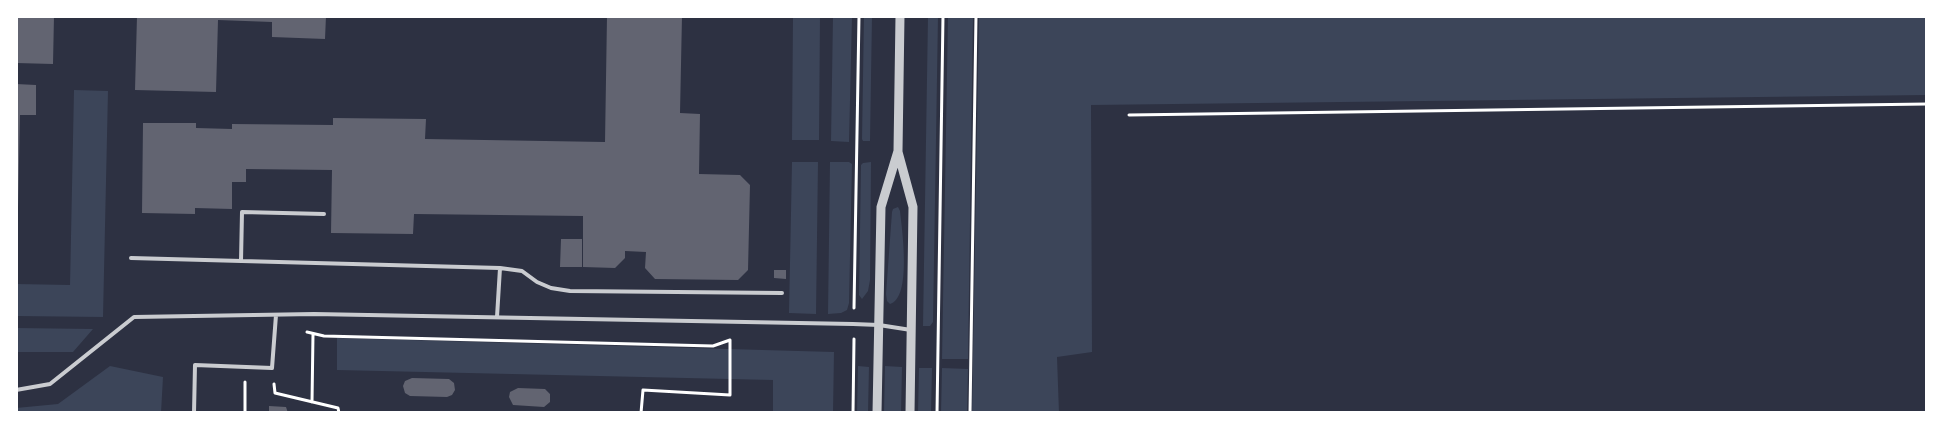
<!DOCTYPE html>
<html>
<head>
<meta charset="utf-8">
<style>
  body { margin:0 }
  #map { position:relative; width:1943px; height:429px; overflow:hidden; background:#2d3142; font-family:"Crimson Pro",serif }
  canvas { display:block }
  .frame { position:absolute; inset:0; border:18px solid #fff; pointer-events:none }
</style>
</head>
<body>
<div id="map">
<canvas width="1943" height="429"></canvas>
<div class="frame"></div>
</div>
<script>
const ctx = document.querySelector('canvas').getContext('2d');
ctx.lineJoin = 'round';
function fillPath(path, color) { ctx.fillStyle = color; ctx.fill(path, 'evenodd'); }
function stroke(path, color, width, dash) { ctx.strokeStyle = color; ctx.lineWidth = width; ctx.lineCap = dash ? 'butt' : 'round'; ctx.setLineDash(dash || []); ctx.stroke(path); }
const green = new Path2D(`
  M793,16H820L819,140H792Z
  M833,16H852L849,142L831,141Z
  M864,16H872L870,141H863L862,139Z
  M928,16H938L933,322L930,326H923Z
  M948,16H973L968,359H942Z
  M979,16H1927V95L1091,105L1092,352L1057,357L1059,413H972Z
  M74,90L108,91L103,317L16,316V284L70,285Z
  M792,162H818L816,314L789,313Z
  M830,162H849L852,164L849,303L847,310L841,313L828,314Z
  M871,162L870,280L868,291L862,299L859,295L861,165L863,163Z
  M898,207L900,211C902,229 912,298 890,304L887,301L886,294L892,212L893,209Z
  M16,328L93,329L73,352H16Z
  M337,338L834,352L833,413H773V380L337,370Z
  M110,366L163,377L161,413H16V408L58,404Z
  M858,366L869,367L868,413H857Z
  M885,366L902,367L901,413H884Z
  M919,368H932L931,413H918Z
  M942,368L968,369L967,413H941Z`);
const building = new Path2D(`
  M16,16H54L53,64L16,63Z
  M137,16H326L325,39L272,37V22L218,20L216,92L135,90Z
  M607,16H682L680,113L700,114L699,174L740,175L750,185L748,270L738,280L655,279L645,268L646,252L625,251V258L615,268L583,267V216L414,214L413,234L331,233L332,170L246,169V182H232V209L195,208V214L142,213L143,123H196V128L232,129V124L333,125V118L426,119L425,139L605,142Z
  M16,84L36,85V115H20L18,208H16Z
  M561,239H582V267H560Z
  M774,270H786V279L774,278Z
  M412,378L449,379L454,383L455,390L452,395L447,397L410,396L405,393L403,386L405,381Z
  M518,388L545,389L550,394V402L544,407L513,405L509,397L510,392Z
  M269,406L286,407L288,413H269Z`);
const path = new Path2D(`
  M1129,115L1927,104
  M854,308L859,16
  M307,332L324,336L713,346L730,340V395L643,390L641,413
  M274,384L275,393L338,408L339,413
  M312,402L313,334
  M245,413V382
  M853,413L854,339
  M937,413L943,16
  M970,413L976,16`);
const service = new Path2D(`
  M131,258L500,268L497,317
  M241,261L242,212L324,214
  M500,268L522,271L537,282L551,288L570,291L782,293
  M16,390L50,384L134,317L314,314L853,324L879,325L911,330
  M194,413L195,365L272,368L276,315`);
const tertiary = new Path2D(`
  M898,152L913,207L910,413
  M877,413L881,207L898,151L900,16`);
fillPath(green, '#3c4559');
fillPath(building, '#626471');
stroke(path, '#fff', 3);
stroke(service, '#caccd0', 4);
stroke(tertiary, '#caccd0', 9);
</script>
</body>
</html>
